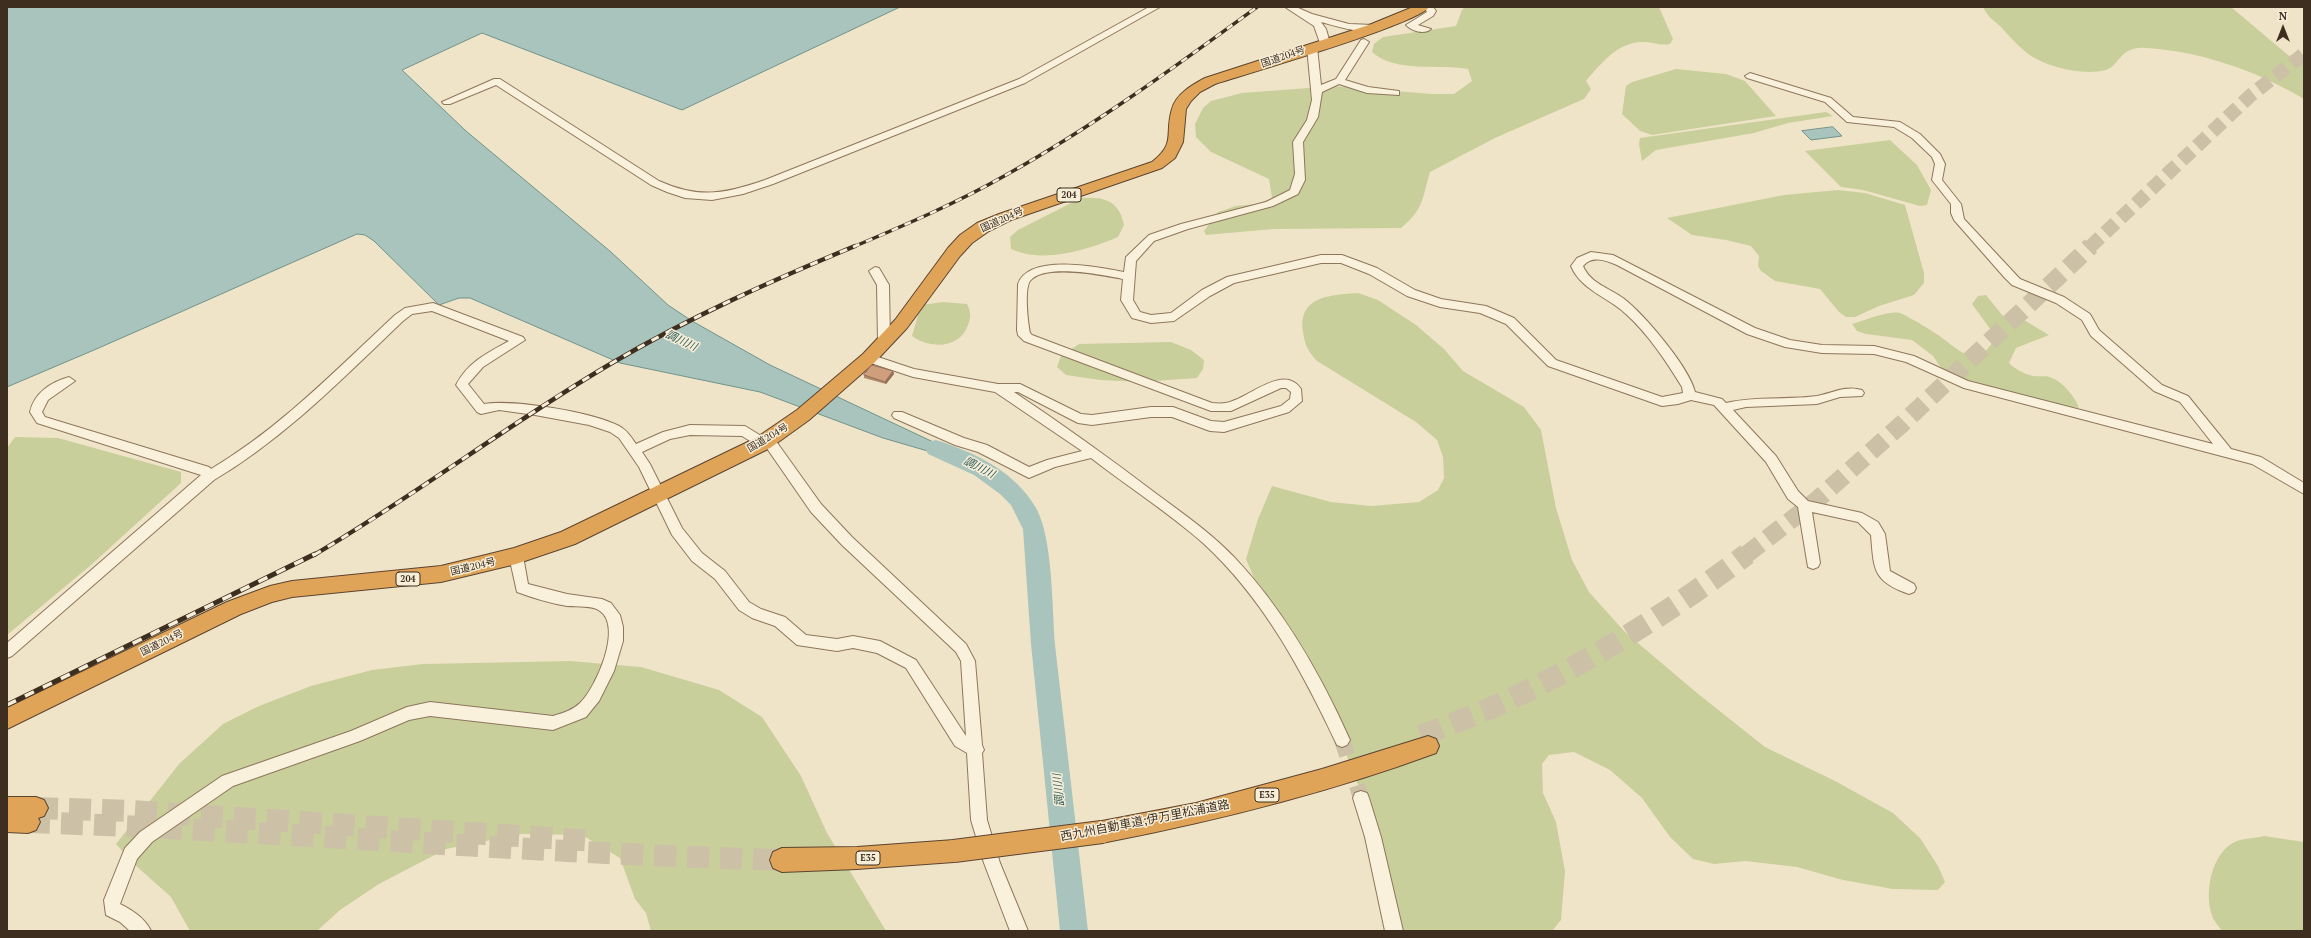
<!DOCTYPE html>
<html>
<head>
<meta charset="utf-8">
<style>
  body { margin:0 }
  #map { position:relative; width:2311px; height:938px; overflow:hidden; background:#f0e4c8; font-family:"PT Serif",serif }
  canvas { display:block }
  .frame { position:absolute; inset:0; border:8px solid #3d2e20; pointer-events:none }
  .north { position:absolute; left:2263px; top:8px; width:40px; height:40px; -webkit-text-stroke:3px #f7eed8; paint-order:stroke; rotate:0deg; font-size:11px; font-weight:700; line-height:16px; text-align:center; color:#3d2e20 }
  .north::after { content:''; display:block; margin:auto; width:14px; height:18px; background:#3d2e20; clip-path:polygon(50% 0,100% 100%,50% 72%,0 100%) }
</style>
</head>
<body>
<div id="map">
<canvas width="2311" height="938"></canvas>
<div class="frame"></div>
<div class="north">N</div>
</div>
<script>
const ctx = document.querySelector('canvas').getContext('2d');
ctx.lineJoin = 'round';
function fillPath(path, color) { ctx.fillStyle = color; ctx.fill(path, 'evenodd'); }
function stroke(path, color, width, dash) { ctx.strokeStyle = color; ctx.lineWidth = width; ctx.lineCap = dash ? 'butt' : 'round'; ctx.setLineDash(dash || []); ctx.stroke(path); }
function label(font, color, halo, rows, align = 'center') {
  ctx.font = font + ' "PT Serif","Noto Sans JP",serif'; ctx.lineWidth = 3; ctx.setLineDash([]); ctx.textBaseline = 'middle'; ctx.strokeStyle = halo; ctx.fillStyle = color; for (const [text, x, y, turn = 0] of rows) {
    ctx.save(); ctx.translate(x, y); ctx.rotate((+turn || 0) * Math.PI / 180); ctx.textAlign = isNaN(turn) ? turn : align; if (halo) ctx.strokeText(text, 0, 0); ctx.fillText(text, 0, 0); ctx.restore();
  }
}
const green = new Path2D(`
  M1465,7H1659L1673,39L1670,44C1660,46 1654,42 1645,42C1620,40 1601,63 1586,81L1591,89L1584,99L1495,138L1430,172C1422,199 1424,209 1401,228L1273,229L1206,235L1204,231L1218,212L1236,206L1257,204L1272,198L1269,179L1211,152L1196,137L1195,124L1203,108L1211,101L1242,93L1335,86L1432,94H1454L1472,81L1468,69C1440,64 1394,73 1372,52L1374,44L1383,37L1456,26L1462,10Z
  M1983,7H2231L2288,55L2304,63V99C2257,71 2200,51 2146,48C2119,46 2120,66 2106,70C2083,76 2045,67 2027,53C2017,45 2009,36 2001,27C1993,20 1988,17 1983,7Z
  M1676,69L1726,74L1745,81L1776,116L1652,135L1640,131L1622,114L1626,86L1632,82Z
  M1826,112L1833,116L1788,123L1754,133L1656,150L1642,161L1639,144L1640,138Z
  M1890,140L1917,165L1931,190L1927,205L1920,206L1863,190L1841,187L1805,151Z
  M1838,190L1865,193L1905,205L1924,273V283L1914,295L1879,306L1855,317H1846L1839,312L1820,289L1775,281L1761,271L1758,266L1759,256L1751,246L1726,240L1692,235L1667,218L1784,195Z
  M1081,198C1104,197 1119,200 1124,225L1118,237C1087,250 1044,264 1011,249L1010,237L1018,230Z
  M1358,293L1378,300L1416,325L1444,349L1463,371L1524,407L1541,430L1556,508L1572,560L1589,592L1625,632L1697,693L1765,747L1835,781L1893,813L1920,838L1938,866L1945,882L1938,890L1893,889L1843,880L1797,867L1745,861L1714,864L1693,859L1670,837L1642,798L1610,770L1574,752L1549,755L1542,764L1543,793L1556,822L1565,871L1561,920L1552,931H1396L1376,831L1334,723L1274,625L1246,559L1258,519L1272,486L1331,502L1371,506L1419,502L1438,490L1444,478L1443,457L1437,440L1416,422L1317,361C1308,351 1305,346 1303,332C1298,296 1330,295 1358,293Z
  M1986,295L2003,316L2019,317L2049,335L2016,348L2009,363C2015,369 2024,374 2033,376C2040,377 2047,375 2052,378C2063,382 2076,398 2079,408L1995,394L1941,368L1933,356L1912,340L1866,334L1857,331L1852,324C1863,321 1889,310 1900,313C1908,316 1938,334 1945,340C1966,357 1979,366 1996,337L1972,304L1978,296Z
  M943,302L967,304C971,311 971,318 968,325C960,349 930,349 912,336L921,305Z
  M1171,342L1191,350L1204,360L1203,369L1197,378L1140,382L1100,380L1066,375L1057,367L1061,356L1079,344Z
  M15,437L58,438L181,472V483L91,565L7,635V448Z
  M570,661L641,667L719,690L762,717L801,776L827,833L886,931H651L646,913L635,899L620,858L582,835L521,834L446,849L379,884L340,910L317,931H190L171,897L134,864L116,844L179,764L223,724L259,706L311,686L372,670L423,664Z
  M2264,836L2304,842V931H2222C2219,927 2215,922 2213,918C2203,895 2211,851 2237,841C2245,838 2256,838 2264,836Z`);
const water = new Path2D(`
  M7,7H900L682,110L482,33L402,70L466,131L611,252L668,305L692,321L770,365L965,457L962,461L883,438L760,392L620,363L470,298H459L439,305L374,241L365,235L357,234C240,285 125,338 7,387Z
  M1833,127L1842,136L1811,140L1802,131Z`);
const river = new Path2D(`
  M936,440C974,452 1016,472 1036,508C1053,538 1052,608 1055,645C1066,740 1077,836 1088,931H1060L1031,644L1023,529L1011,505L1000,494L974,475L928,454L925,448L928,442Z`);
const minorTunnel = new Path2D(`
  M1342,740L1361,798`);
const highwayTunnelFar2 = new Path2D(`
  M2090,247L2251,95L2304,54`);
const highwayTunnelFar1 = new Path2D(`
  M1746,555L1818,499L1903,423L2091,246`);
const highwayTunnel = new Path2D(`
  M1421,736C1448,725 1476,715 1502,703C1588,663 1672,611 1747,554
  M36,808L131,811L596,841
  M28,822C280,831 530,853 782,860`);
const minor = new Path2D(`
  M1149,7H1160L1025,83L773,184L743,194L712,200L685,198L667,192L651,185L496,85L450,104H444L442,102L494,79H500L659,181C699,199 724,194 765,180L1019,79Z
  M1285,7H1296L1312,14L1349,24L1374,25L1379,28C1369,37 1333,25 1321,22L1326,29L1330,43L1325,46L1320,43L1314,26Z
  M1424,7H1433L1436,11L1433,16L1418,25L1431,29C1424,35 1412,31 1406,25L1427,12Z
  M1364,39L1369,42L1345,80L1368,87L1399,91V95L1367,93L1339,84L1322,92L1318,117L1303,142L1305,180L1298,194L1273,206L1188,229L1154,241L1136,261L1133,300L1140,312L1151,315L1171,313L1202,290L1227,277L1321,255H1342L1377,268L1415,290L1441,299L1486,306L1514,318L1556,360L1662,397L1683,393L1682,387C1666,361 1649,335 1626,314C1608,297 1581,290 1571,266L1577,258L1591,252L1613,255L1755,328L1790,340L1822,345L1874,346L1914,356L1968,381L2213,444L2180,402L2154,391L2091,336L2082,320L2056,303L2012,285L2004,277L1954,220L1951,213V204L1932,180L1935,164L1932,157L1912,138L1894,127L1847,122L1825,102L1747,78L1745,76L1750,73L1831,98L1853,117L1900,122L1920,134L1940,154L1945,164L1942,180L1961,204L1964,219L2020,279L2064,297L2090,314L2099,330L2162,385L2188,396L2231,449L2261,457L2304,483V494L2252,464L1964,388L1906,362L1874,354L1822,353L1785,347L1747,334L1617,265C1605,260 1592,255 1583,266C1590,283 1609,288 1623,298C1644,314 1689,367 1695,392L1722,399L1726,403C1756,396 1786,400 1817,396C1832,393 1846,385 1862,390L1864,393L1862,396L1840,397L1817,404L1746,407L1733,410L1776,456L1798,491L1808,501L1862,513L1878,522L1885,534L1890,571L1914,584L1916,588L1914,592L1909,594C1872,581 1874,569 1871,535L1858,522L1812,512L1820,563L1818,567L1813,569L1808,567L1798,507L1788,499L1766,462L1714,405L1691,400L1678,404L1662,406L1548,366L1506,324L1480,313L1440,307L1407,296L1369,274L1341,263H1321L1234,283L1210,296L1174,321L1151,323L1132,318L1121,300L1123,279C1103,275 1044,263 1030,281C1024,290 1028,323 1030,333L1032,335L1212,403C1216,403 1221,404 1225,403C1246,401 1283,362 1301,389L1302,401L1289,412L1224,432L1210,431L1172,417H1151L1092,425L1078,423L1018,392H1014C1062,424 1108,457 1154,492C1182,513 1210,532 1234,557C1284,610 1320,673 1350,740L1347,745L1342,747L1337,745C1302,671 1264,599 1203,543C1169,513 1127,486 1091,458L1055,467L1029,478L978,452L955,445L894,418L892,415L894,412H902L964,438L987,445L1029,467L1047,460L1082,451L995,392L913,377L865,361L863,358L869,354L914,369L998,384H1020L1081,414L1092,415L1151,407H1173L1211,421L1224,422L1281,406L1290,399L1291,392L1286,388H1281L1231,411H1211L1024,341L1018,335L1017,330L1018,284C1029,253 1098,267 1124,272L1126,257L1149,235L1181,224L1266,202L1290,190L1295,174L1293,142L1307,120L1312,100L1307,47L1312,44L1317,47L1321,85L1336,79L1361,40Z
  M875,267L879,268L889,285L890,342L884,346L878,342L877,285L869,271Z
  M433,303L523,337L525,340L483,367L468,384L484,404C513,399 593,412 619,426C627,430 631,437 636,444L663,432L690,425L745,426L763,437H773L821,504L852,537L966,644L975,661L982,745L984,750L982,753L987,820L1000,863L1028,931H1010L984,863L971,820L967,753L955,746L906,668L877,653L853,648L837,651L797,645L775,626L752,618L739,610L715,579L692,561L672,535L639,467L619,438L610,432L589,425L535,415L499,410L481,414L477,412L456,385C468,362 487,353 509,341L432,311L412,314L403,321C343,378 286,437 214,480L12,656L7,658V643L201,475L37,423L30,412C34,393 51,382 69,377L75,381L48,400L42,412L45,417L209,467L211,469C280,428 336,370 395,315L405,308ZM690,435L742,436L758,446L766,447L811,512L842,545L956,652L961,661L966,736L916,660L880,641L853,636L837,639L806,635L785,617L761,609L749,602L725,571L702,553L682,528L650,464L642,452L670,439Z
  M516,550L521,552L523,556L528,584L567,594L602,599L611,603L620,615L623,627V641L614,671L599,701L586,717L553,730L430,716L409,720L360,741L233,786L152,842L137,859L120,904C132,910 145,918 151,931H130L120,922L106,915L104,900L125,848L140,832L222,776L351,731L407,707L430,702L553,716C563,713 573,710 580,703C596,688 623,627 600,611C592,605 577,607 567,606C550,603 533,598 517,592L509,556L511,552Z
  M1361,791L1367,793L1369,798L1381,837L1403,931H1385L1365,837L1353,798L1355,793Z`);
const highway = new Path2D(`
  M1413,7H1429C1418,24 1246,74 1215,84L1200,92L1191,101L1186,109L1183,142L1175,158L1162,168L1011,220L989,231L972,243L960,256L907,328L875,362L809,420L770,448L575,544L516,564L441,582L292,597L272,602L241,614L7,729V708L227,602L270,586L292,581L441,566L514,548L561,532L756,438L797,410L863,354L895,320L948,248L960,235L977,223L999,214L1152,162C1177,142 1164,135 1172,109C1176,94 1192,85 1205,78L1369,25Z
  M1428,736L1436,739L1439,746L1436,753C1328,793 1215,821 1102,843L1094,840L1090,832L1094,824L1102,821L1196,803L1322,769Z
  M7,797H36L44,800L48,808L44,816L38,818L40,822L36,830L28,833L7,832Z
  M954,840L962,843L966,851L962,859L954,862L857,869L782,872L773,868L770,860L773,852L782,848L857,847Z`);
const railFar2 = new Path2D(`
  M853,247C905,225 957,203 1006,175C1094,126 1176,66 1257,7`);
const railFar1 = new Path2D(`
  M314,555C416,495 510,423 612,363C690,317 771,281 855,246`);
const rail = new Path2D(`
  M7,705L315,554`);
const highwayBridge = new Path2D(`
  M954,851L1102,832`);
const wall = new Path2D(`
  M893,371L894,374L886,384L864,378V375Z`);
const shadedWall = new Path2D(`
  M893,371L894,374L886,384L885,382Z`);
const building = new Path2D(`
  M872,365L893,371L885,382L864,375Z`);
const shields = [
  [1069,195,24],
  [408,579,24],
  [1267,795,24],
  [868,858,24]
];
const shieldNames = [
  ["204",1069,195],
  ["204",408,579],
  ["E35",1267,795],
  ["E35",868,858]
];
const streetNames = [
  ["国道204号",1283,57,-19],
  ["国道204号",1002,220,-24],
  ["国道204号",768,438,-31],
  ["国道204号",473,567,-13],
  ["国道204号",162,643,-26]
];
const waterNames = [
  ["調川川",681,341,25],
  ["調川川",979,468,27],
  ["調川川",1059,790,-96]
];
const nearStreetnames = [
  ["西九州自動車道;伊万里松浦道路",1145,821,-11]
];
fillPath(green, '#c9cf9b');
fillPath(water, '#a9c4bc');
stroke(water, '#6f938a', 1);
fillPath(river, '#a9c4bc');
stroke(minorTunnel, '#ccc0a6', 16, [16, 8]);
stroke(highwayTunnelFar2, '#ccc0a6', 14, [14, 7]);
stroke(highwayTunnelFar1, '#ccc0a6', 18, [18, 9]);
stroke(highwayTunnel, '#ccc0a6', 22, [22, 11]);
stroke(minor, '#8d765c', 2);
stroke(highway, '#5b4430', 2);
fillPath(minor, '#faf1dc');
fillPath(highway, '#e0a458');
stroke(railFar2, '#3d2e20', 3.5);
stroke(railFar1, '#3d2e20', 4.5);
stroke(rail, '#3d2e20', 5);
stroke(railFar2, '#f7eed8', 2.5, [7]);
stroke(railFar1, '#f7eed8', 3, [8]);
stroke(rail, '#f7eed8', 3.5, [10]);
stroke(highwayBridge, '#5b4430', 24, []);
stroke(highwayBridge, '#e0a458', 22);
fillPath(wall, '#b2896c');
fillPath(shadedWall, '#916f58');
fillPath(building, '#cf9f7d');
stroke(building, '#916f58', 1);
for (const [x, y, w] of shields) { const box = new Path2D(); box.roundRect(x - w / 2, y - 7, w, 14, 3); ctx.fillStyle = '#f7eed8'; ctx.fill(box); stroke(box, '#3d2e20', 1); }
label('bold 9px', '#3d2e20', null, shieldNames);
label('10px', '#3d2e20', '#f7eed8', streetNames);
label('italic 11px', '#2f5d5a', '#f7eed8', waterNames);
label('12px', '#3d2e20', '#f7eed8', nearStreetnames);
</script>
</body>
</html>
